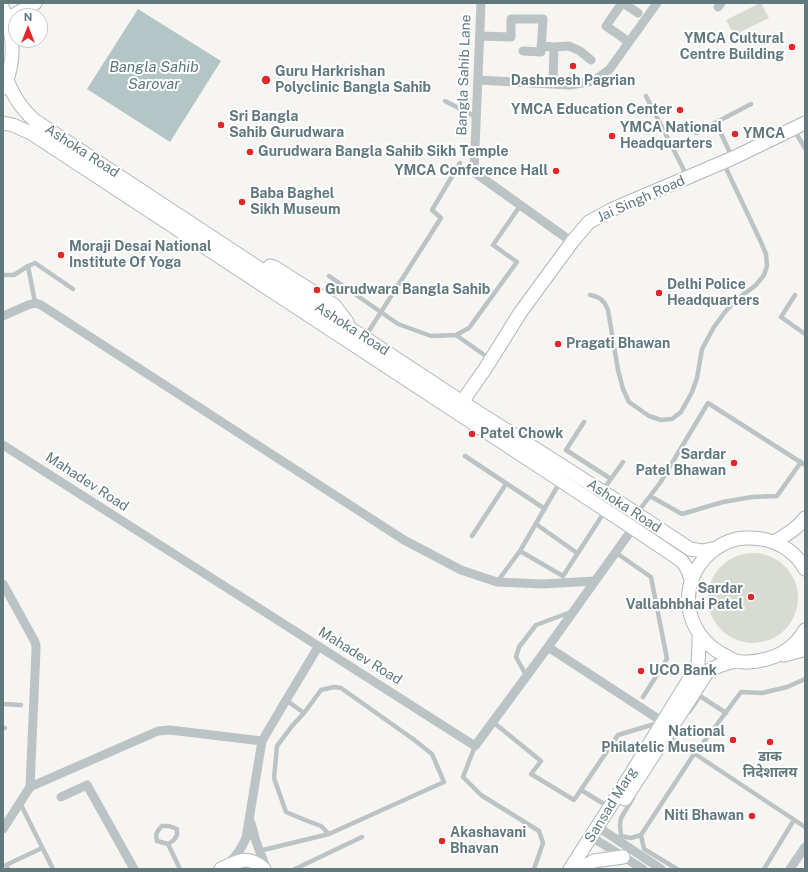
<!DOCTYPE html>
<html>
<head>
<meta charset="utf-8">
<style>
  body { margin:0 }
  #map { position:relative; width:808px; height:872px; overflow:hidden; background:#f6f5f2; font-family:"Public Sans",sans-serif }
  canvas { display:block }
  .frame { position:absolute; inset:0; border:4px solid #61787d; pointer-events:none }
  .north { position:absolute; left:8px; top:8px; width:40px; height:40px; box-sizing:border-box; background:#fff; border:1px solid #c0c9cb; border-radius:50%; rotate:0deg; font-size:11px; font-weight:700; line-height:16px; text-align:center; color:#61787d }
  .north::after { content:''; display:block; margin:auto; width:14px; height:18px; background:#e32628; clip-path:polygon(50% 0,100% 100%,50% 72%,0 100%) }
</style>
</head>
<body>
<div id="map">
<canvas width="808" height="872"></canvas>
<div class="frame"></div>
<div class="north">N</div>
</div>
<script>
const ctx = document.querySelector('canvas').getContext('2d');
ctx.lineJoin = 'round';
function fillPath(path, color) { ctx.fillStyle = color; ctx.fill(path, 'evenodd'); }
function stroke(path, color, width, dash) { ctx.strokeStyle = color; ctx.lineWidth = width; ctx.lineCap = dash ? 'butt' : 'round'; ctx.setLineDash(dash || []); ctx.stroke(path); }
function label(font, color, halo, rows, align = 'center') {
  ctx.font = font + ' "Public Sans","Noto Sans Devanagari",sans-serif'; ctx.lineWidth = 4; ctx.setLineDash([]); ctx.textBaseline = 'middle'; ctx.strokeStyle = halo; ctx.fillStyle = color; for (const [text, x, y, turn = 0] of rows) {
    ctx.save(); ctx.translate(x, y); ctx.rotate((+turn || 0) * Math.PI / 180); ctx.textAlign = isNaN(turn) ? turn : align; if (halo) ctx.strokeText(text, 0, 0); ctx.fillText(text, 0, 0); ctx.restore();
  }
}
const green = new Path2D(`
  M760,3H761L769,18L734,35L726,20Z
  M708 598a45 45 0 1 1 90 0a45 45 0 1 1-90 0Z`);
const water = new Path2D(`
  M138,9L221,61L170,142L87,89Z`);
const lane = new Path2D(`
  M646,96L687,176
  M445,101L476,117
  M716,123L732,157
  M794,130L805,148
  M696,133L751,104
  M28,266L34,297L35,303
  M3,275H14L28,266L35,263L73,289
  M329,276L398,324L431,336L456,335L469,328L517,262L493,245L520,206
  M590,295C600,297 604,300 608,310L618,370L623,389L629,402L649,416L661,420L672,419L681,412L692,392L697,378L702,349L714,327L725,312L736,300L756,285L764,275L767,266L766,254L760,240L724,164
  M795,295L781,317L805,334
  M456,335L490,359
  M365,337L441,218L432,210L460,163
  M584,422L566,450L611,479
  M465,456L545,509
  M603,490L623,462
  M650,496L682,514L723,502L752,497L777,496L801,462
  M637,513L660,483L708,403L805,465
  M536,524L577,553
  M472,536L506,484
  M520,551L563,576L605,511
  M615,552L651,577L667,659L643,697
  M497,582L520,551L560,482
  M526,675L516,657L519,647L536,625L571,612
  M286,700L304,713
  M3,704L21,705
  M689,712L700,696L726,713
  M493,722L541,761L531,774L574,800L618,735L658,723
  M3,728H5
  M669,740L671,738L805,827
  M703,743L741,692L762,693L787,687L805,679
  M475,746L463,777L481,795L539,831L543,843L534,869
  M581,790L609,807
  M633,798L621,818L620,825L621,836L631,838L641,835L694,754
  M20,803L53,869
  M162,826H169L177,829V835L174,840L168,844L157,841C155,834 157,831 162,826Z
  M641,835L644,849L677,869
  M168,844L180,869
  M259,851L329,834L444,782L432,754L413,739L341,688L334,687L321,690L304,713L292,726L277,746L274,778L286,812L305,820L321,826L329,834
  M8,869L6,865L42,848
  M295,869L362,837
  M764,869L794,820`);
const street = new Path2D(`
  M481,3L474,172L572,242
  M622,3L606,26L629,42
  M623,3L638,13
  M718,7L721,3
  M480,36L511,37V19H543L541,52L523,51
  M541,46L554,47L569,46L580,51L591,60
  M478,80L570,85L594,81L609,70L657,3
  M553,84L554,47
  M3,316L28,305L35,303L41,305L404,540L461,570L497,582L542,584L595,581
  M3,445L475,746L548,647L633,528
  M3,584L34,640L36,645V650L30,787L3,829
  M548,647L663,722
  M30,787L158,731L170,730L262,741
  M61,797L87,785L134,869
  M249,819C254,828 253,835 257,844C260,853 264,860 266,869
  M595,829L604,831L661,869
  M598,841L643,869
  M229,863C237,855 242,848 246,838L262,741L282,707L318,647
  M790,869L805,847`);
const secondary = new Path2D(`
  M3,9C15,34 15,62 4,88
  M7,19L35,3
  M7,80C14,97 21,108 34,120L462,402L625,506L690,549L703,551L716,548
  M3,123L13,125L31,133L633,528L682,561L688,570L691,580
  M270,266L274,267L334,305L347,322
  M462,402L485,369L520,313L572,242L589,222L613,209L733,158L805,123
  M774,542C786,535 797,529 805,518
  M805,569C794,549 773,538 750,538C736,537 722,543 711,552C676,582 683,634 724,655C727,657 731,659 735,661C741,663 755,662 762,660C780,657 796,646 805,630
  M784,655L803,650H805
  M625,799L708,671C717,666 725,663 736,661
  M581,868L594,861L623,857
  M221,869C238,861 248,854 264,869
  M570,869L626,782L698,665L699,643V634`);
const markers = [
  [792,47,4,"#e32628"],
  [573,66,4,"#e32628"],
  [266,80,5,"#e32628"],
  [680,110,4,"#e32628"],
  [221,125,4,"#e32628"],
  [735,134,4,"#e32628"],
  [612,136,4,"#e32628"],
  [250,152,4,"#e32628"],
  [556,171,4,"#e32628"],
  [242,202,4,"#e32628"],
  [61,255,4,"#e32628"],
  [317,290,4,"#e32628"],
  [659,293,4,"#e32628"],
  [558,344,4,"#e32628"],
  [472,434,4,"#e32628"],
  [734,463,4,"#e32628"],
  [751,597,4,"#e32628"],
  [641,671,4,"#e32628"],
  [733,740,4,"#e32628"],
  [770,742,4,"#e32628"],
  [752,816,4,"#e32628"],
  [442,841,4,"#e32628"]
];
const poiNames = [
  ["YMCA Cultural",784,39,"right"],
  ["Centre Building",784,55,"right"],
  ["Guru Harkrishan",275,72],
  ["Polyclinic Bangla Sahib",275,88],
  ["Dashmesh Pagrian",573,81,"center"],
  ["YMCA Education Center",672,110,"right"],
  ["Sri Bangla",229,117],
  ["Sahib Gurudwara",229,133],
  ["YMCA National",620,128],
  ["Headquarters",620,144],
  ["YMCA",743,134],
  ["Gurudwara Bangla Sahib Sikh Temple",258,152],
  ["YMCA Conference Hall",548,171,"right"],
  ["Baba Baghel",250,194],
  ["Sikh Museum",250,210],
  ["Moraji Desai National",69,247],
  ["Institute Of Yoga",69,263],
  ["Delhi Police",667,285],
  ["Headquarters",667,301],
  ["Gurudwara Bangla Sahib",325,290],
  ["Pragati Bhawan",566,344],
  ["Patel Chowk",480,434],
  ["Sardar",726,455,"right"],
  ["Patel Bhawan",726,471,"right"],
  ["Sardar",743,589,"right"],
  ["Vallabhbhai Patel",743,605,"right"],
  ["UCO Bank",649,671],
  ["National",725,732,"right"],
  ["Philatelic Museum",725,748,"right"],
  ["डाक",770,757,"center"],
  ["निदेशालय",770,773,"center"],
  ["Niti Bhawan",744,816,"right"],
  ["Akashavani",450,833],
  ["Bhavan",450,849]
];
const streetNames = [
  ["Bangla Sahib Lane",464,75,-88],
  ["Ashoka Road",82,151,33],
  ["Jai Singh Road",641,199,-24],
  ["Ashoka Road",352,329,33],
  ["Mahadev Road",87,482,33],
  ["Ashoka Road",624,506,33],
  ["Mahadev Road",360,656,32],
  ["Sansad Marg",611,805,-58]
];
const waterNames = [
  ["Bangla Sahib",154,67],
  ["Sarovar",154,84]
];
fillPath(green, '#d7dbd1');
fillPath(water, '#b4c5c6');
stroke(secondary, '#afb7b9', 15);
stroke(lane, '#bcc3c5', 4.5);
stroke(street, '#bcc3c5', 9);
stroke(secondary, '#fff', 13);
for (const [x, y, r, color] of markers) { const dot = new Path2D(); dot.arc(x, y, r, 0, 2 * Math.PI); ctx.fillStyle = color; ctx.fill(dot); stroke(dot, '#fff', 1.5); }
label('bold 14px', '#61787d', '#fff', poiNames, 'left');
label('14px', '#61787d', '#fff', streetNames);
label('italic 15px', '#5b7879', '#fff', waterNames);
</script>
</body>
</html>
